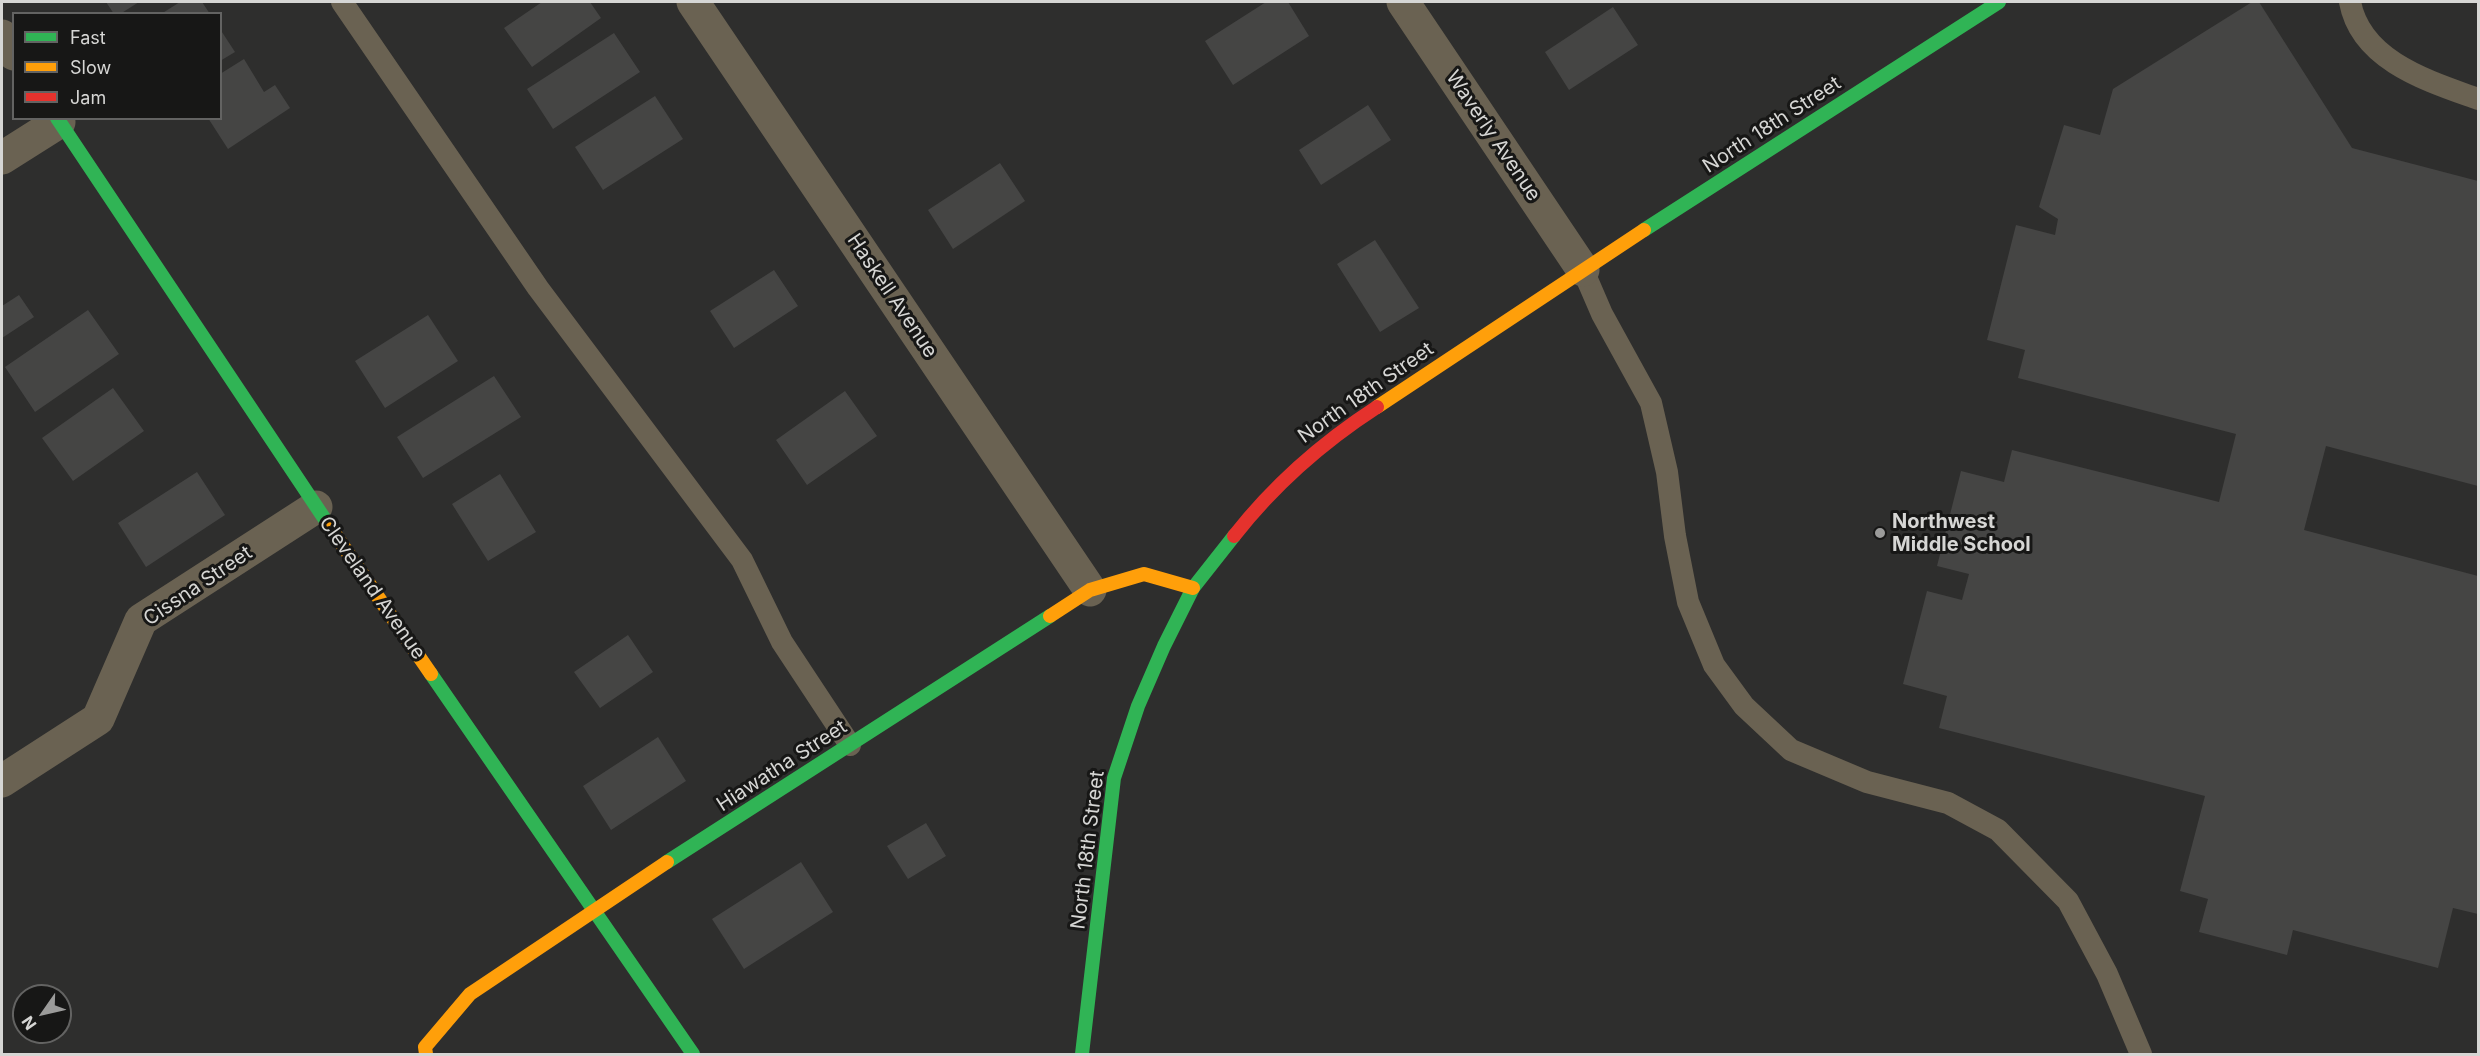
<!DOCTYPE html>
<html>
<head>
<meta charset="utf-8">
<style>
  body { margin:0 }
  #map { position:relative; width:2480px; height:1056px; overflow:hidden; background:#2e2e2d; font-family:Inter,sans-serif }
  canvas { display:block }
  .frame { position:absolute; inset:0; border:3px solid #d6d6d4; pointer-events:none }
  .legend { position:absolute; left:12px; top:12px; width:210px; height:108px; box-sizing:border-box; background:#171716; border:2px solid #636362; margin:0; padding:8px 10px; list-style:none; font-size:18px; color:#d6d6d4 }
  .legend li { display:flex; align-items:center; gap:12px; height:30px }
  .legend b { width:30px; border:2px solid #636362 }
  .north { position:absolute; left:12px; top:984px; width:60px; height:60px; box-sizing:border-box; background:#171716; border:2px solid #636362; border-radius:50%; rotate:236deg; font-size:16px; font-weight:700; line-height:24px; text-align:center; color:#d6d6d4 }
  .north::after { content:''; display:block; margin:auto; width:21px; height:27px; background:#9b9b9a; clip-path:polygon(50% 0,100% 100%,50% 72%,0 100%) }
</style>
</head>
<body>
<div id="map">
<canvas width="2480" height="1056"></canvas>
<div class="frame"></div>
<ul class="legend">
<li><b style="height:8px;background:#30b455"></b>Fast</li>
<li><b style="height:8px;background:#ff9f0a"></b>Slow</li>
<li><b style="height:8px;background:#e5322d"></b>Jam</li>
</ul>
<div class="north">N</div>
</div>
<script>
const ctx = document.querySelector('canvas').getContext('2d');
ctx.lineJoin = 'round';
function fillPath(path, color) { ctx.fillStyle = color; ctx.fill(path, 'evenodd'); }
function stroke(path, color, width, dash) { ctx.strokeStyle = color; ctx.lineWidth = width; ctx.lineCap = dash ? 'butt' : 'round'; ctx.setLineDash(dash || []); ctx.stroke(path); }
function label(font, color, halo, rows, align = 'center') {
  ctx.font = font + ' Inter,sans-serif'; ctx.lineWidth = 6; ctx.setLineDash([]); ctx.textBaseline = 'middle'; ctx.strokeStyle = halo; ctx.fillStyle = color; for (const [text, x, y, turn = 0] of rows) {
    ctx.save(); ctx.translate(x, y); ctx.rotate((+turn || 0) * Math.PI / 180); ctx.textAlign = isNaN(turn) ? turn : align; if (halo) ctx.strokeText(text, 0, 0); ctx.fillText(text, 0, 0); ctx.restore();
  }
}
const building = new Path2D(`
  M106,2H139L120,14H114Z
  M180,2H202L210,14H161Z
  M542,2H590L601,18L532,67L504,28Z
  M1266,2H1288L1309,36L1233,85L1205,41Z
  M2252,2H2259L2352,148L2478,181V486L2326,446L2304,530L2478,576V914L2453,908L2438,968L2293,930L2287,955L2199,932L2208,899L2180,891L2205,796L1939,728L1947,696L1903,684L1927,591L1962,600L1969,574L1937,566L1961,471L2004,482L2012,450L2219,502L2236,434L2018,378L2025,350L1987,340L2016,225L2055,235L2058,219L2039,207L2064,125L2100,135L2113,89Z
  M1613,7L1638,45L1569,90L1545,52Z
  M220,29L235,52L220,61Z
  M614,33L640,72L553,129L527,89Z
  M244,59L264,92L275,85L290,108L228,149L208,118H220V74Z
  M655,96L683,139L603,190L575,147Z
  M1368,105L1391,140L1321,185L1299,150Z
  M1000,163L1025,201L953,249L928,210Z
  M1375,240L1419,308L1380,332L1337,264Z
  M774,270L798,306L734,348L710,311Z
  M19,295L34,317L2,338V306Z
  M88,310L119,354L35,412L5,367Z
  M428,315L458,361L385,408L355,361Z
  M494,376L521,417L423,478L397,437Z
  M113,388L144,431L73,481L42,438Z
  M845,391L877,436L807,485L776,440Z
  M197,472L225,515L146,567L118,523Z
  M500,474L536,532L488,561L452,504Z
  M628,635L653,672L600,708L574,672Z
  M658,737L686,781L611,830L583,786Z
  M926,823L946,856L908,879L887,846Z
  M801,862L833,912L744,969L712,919Z`);
const lane = new Path2D(`
  M342,2L538,288L742,560L782,642L850,745
  M2350,2C2361,61 2428,81 2478,99
  M1583,270L1602,314L1651,403L1667,472L1675,536L1688,602L1714,665L1744,706L1791,750L1867,782L1948,803L1998,830L2068,901L2107,974L2141,1054`);
const street = new Path2D(`
  M693,2L1090,590
  M1403,2L1583,270
  M2,36L14,54
  M2,158L59,122
  M2,781L98,719L141,620L316,507`);
const fast = new Path2D(`
  M57,118L328,524
  M1644,230L1999,2
  M431,674L693,1054
  M667,862L1050,616
  M1082,1054L1114,778L1138,706L1164,646L1193,588L1234,536`);
const slow = new Path2D(`
  M1377,407L1644,230
  M328,524L431,674
  M1050,616L1090,590L1144,574L1193,588
  M426,1054L425,1047L470,994L667,862`);
const jam = new Path2D(`
  M1234,536C1274,485 1323,442 1377,407`);
const markers = [
  [1880,533,6,"#9b9b9a"]
];
const streetNames = [
  ["North 18th Street",1772,125,-33],
  ["Waverly Avenue",1493,136,56],
  ["Haskell Avenue",892,296,56],
  ["North 18th Street",1366,393,-35],
  ["Cissna Street",198,586,-34],
  ["Cleveland Avenue",372,588,55],
  ["Hiawatha Street",782,766,-33],
  ["North 18th Street",1088,850,-83]
];
const poiNames = [
  ["Northwest",1892,522],
  ["Middle School",1892,545]
];
fillPath(building, '#454544');
stroke(lane, '#6a6252', 22);
stroke(street, '#6a6252', 33);
stroke(fast, '#30b455', 14);
stroke(slow, '#ff9f0a', 14);
stroke(jam, '#e5322d', 14);
for (const [x, y, r, color] of markers) { const dot = new Path2D(); dot.arc(x, y, r, 0, 2 * Math.PI); ctx.fillStyle = color; ctx.fill(dot); stroke(dot, '#171716', 2); }
label('20px', '#d6d6d4', '#171716', streetNames);
label('bold 20px', '#d6d6d4', '#171716', poiNames, 'left');
</script>
</body>
</html>
